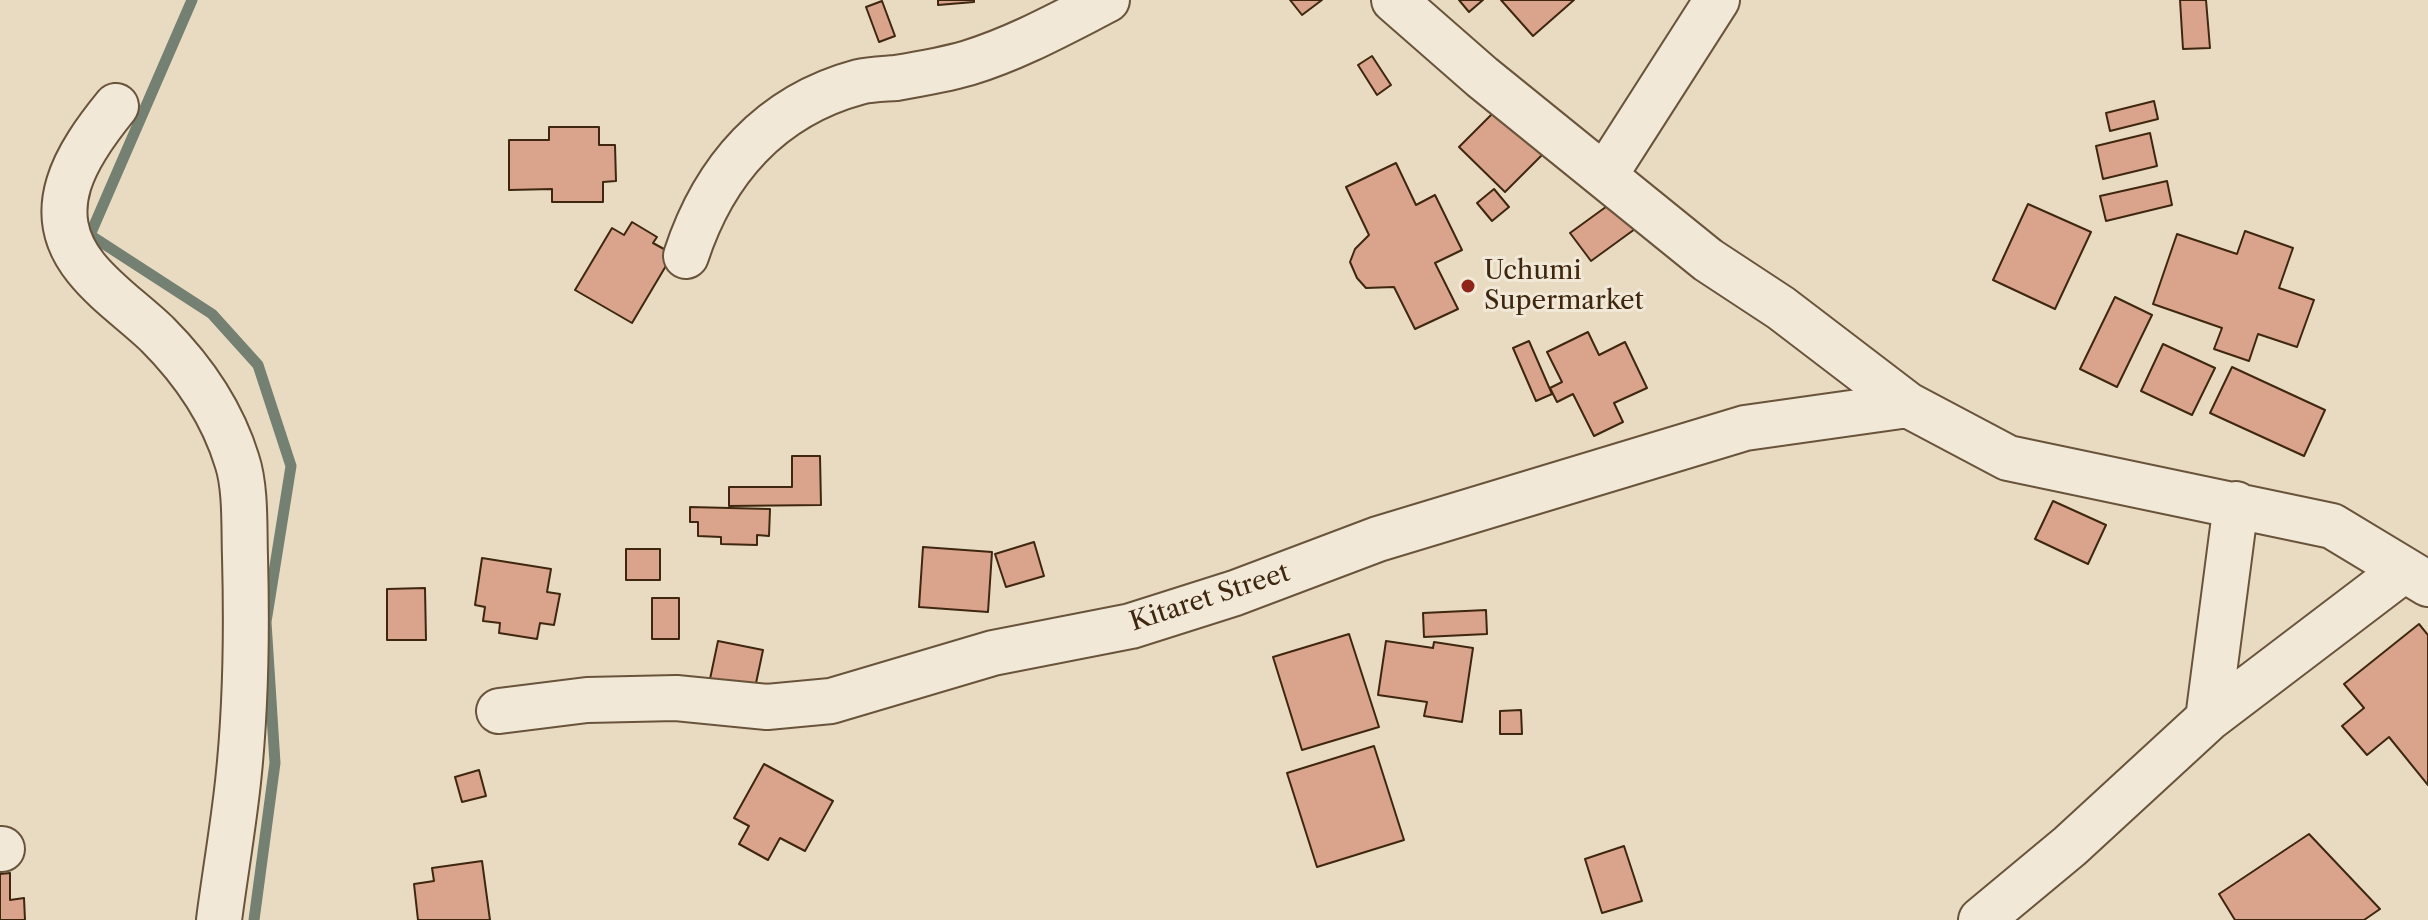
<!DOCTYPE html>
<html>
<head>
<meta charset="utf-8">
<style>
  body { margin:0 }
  canvas { display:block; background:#e9dbc1 }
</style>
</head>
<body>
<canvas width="2428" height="920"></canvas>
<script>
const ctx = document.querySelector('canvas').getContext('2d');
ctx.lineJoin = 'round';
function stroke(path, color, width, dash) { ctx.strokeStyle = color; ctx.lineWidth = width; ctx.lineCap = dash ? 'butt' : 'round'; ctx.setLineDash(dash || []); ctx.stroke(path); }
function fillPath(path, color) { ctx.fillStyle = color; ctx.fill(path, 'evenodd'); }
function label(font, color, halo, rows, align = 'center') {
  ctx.font = font + ' "Libre Caslon Text",serif'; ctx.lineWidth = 6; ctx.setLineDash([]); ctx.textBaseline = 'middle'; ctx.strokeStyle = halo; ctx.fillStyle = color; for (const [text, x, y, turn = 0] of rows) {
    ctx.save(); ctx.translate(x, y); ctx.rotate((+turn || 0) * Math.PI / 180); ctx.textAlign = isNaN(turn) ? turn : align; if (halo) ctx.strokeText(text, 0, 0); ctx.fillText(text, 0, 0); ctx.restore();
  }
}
const stream = new Path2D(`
  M192,0L90,235L212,314L258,365L291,466L266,622L275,763L254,920`);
const building = new Path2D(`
  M938,0H974V2L938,5Z
  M1290,0H1322L1302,15Z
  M1459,0H1483L1469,12Z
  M1501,0H1574L1533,36Z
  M2180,0H2206L2210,48L2183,49Z
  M882,1L895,36L879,42L866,7Z
  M1372,56L1391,85L1377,95L1358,65Z
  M2154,101L2158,119L2110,131L2106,113Z
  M1496,110L1542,155L1505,192L1459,147Z
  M549,127H599V145H615L616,181L603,182V202H552V189L509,190V140H549Z
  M2150,133L2157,166L2103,179L2096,146Z
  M1396,163L1416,205L1435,195L1462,250L1435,263L1458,309L1415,329L1394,287L1366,288L1357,278L1350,262L1355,249L1369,235L1346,187Z
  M2167,181L2172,205L2106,221L2100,196Z
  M1494,189L1509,207L1492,221L1477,203Z
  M1614,201L1635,229L1591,261L1570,233Z
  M2028,204L2091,232L2055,309L1993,280Z
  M632,222L657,237L653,243L673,254L632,323L575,290L612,228L624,235Z
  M2245,231L2293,248L2279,288L2314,300L2297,347L2258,334L2249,361L2214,349L2222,328L2153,304L2177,234L2237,254Z
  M2115,297L2152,315L2117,387L2080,369Z
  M1588,332L1599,355L1625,342L1647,388L1614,403L1623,422L1594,436L1573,394L1557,402L1550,388L1562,382L1547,352Z
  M1529,341L1552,394L1536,401L1513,348Z
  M2163,344L2215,368L2192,415L2141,391Z
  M2232,367L2325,410L2304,456L2210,413Z
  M792,456H820L821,505L729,506V487H792Z
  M2053,501L2106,525L2088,564L2035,539Z
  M690,507L770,509L769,536L757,535V545L721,544V537L698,536V522H690Z
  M1034,542L1044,576L1006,587L995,554Z
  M923,547L992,552L988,612L919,607Z
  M626,549H660V580H626Z
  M482,558L551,569L547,592L560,594L554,625L540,623L537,639L499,633L500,623L483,621L485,607L475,605Z
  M425,588L426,640H387V589Z
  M652,598H679V639H652Z
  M1486,610L1487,634L1424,637L1423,613Z
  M2419,624L2428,635V785L2389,737L2367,755L2342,726L2364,708L2344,684Z
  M1349,634L1379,727L1302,750L1273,657Z
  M718,641L763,650L755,688L710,679Z
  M1386,641L1433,648L1434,642L1473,648L1462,722L1424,716L1427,702L1378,695Z
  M1521,710L1522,734H1500V711Z
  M1374,746L1404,840L1317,867L1287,773Z
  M764,764L833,801L805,851L780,838L768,860L739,844L749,826L734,818Z
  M479,770L486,796L462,802L455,777Z
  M2309,834L2380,909L2364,920H2235L2219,894Z
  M1624,846L1642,901L1602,913L1585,859Z
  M482,861L490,920H418L414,884L434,881L432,868Z
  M10,873V900L24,898L25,920H0V874Z`);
const minor = new Path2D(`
  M1394,0L1482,77L1708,260L1781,308L1908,405L2008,458L2332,526L2428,584
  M116,106C76,155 40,211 86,268C106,293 134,312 157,334C193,370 222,412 237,461C246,488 244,528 245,557C247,631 246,708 238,782C233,828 225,874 219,920
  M1605,175L1717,0
  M686,256C714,170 770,106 859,82C871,79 884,79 896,78C920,74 944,70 968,63C1017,48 1062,23 1107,0
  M499,711L587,700L676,698L767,707L831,701L993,653L1131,626L1235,593L1378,539L1745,428L1908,405
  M2208,719L2236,504
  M0,849H2
  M1981,920L2070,846L2208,719L2404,570`);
const markers = [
  [1468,286,8,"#8f2418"]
];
const poiNames = [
  ["Uchumi",1484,271],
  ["Supermarket",1484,301]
];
const streetNames = [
  ["Kitaret Street",1210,598,-18]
];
stroke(stream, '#738072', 11);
fillPath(building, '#d9a38c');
stroke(building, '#3e270e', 2);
stroke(minor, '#69543b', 48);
stroke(minor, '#f1e8d7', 44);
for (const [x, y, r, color] of markers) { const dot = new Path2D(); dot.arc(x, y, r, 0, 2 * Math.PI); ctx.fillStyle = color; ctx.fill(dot); stroke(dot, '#f1e8d7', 3); }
label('26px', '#3e270e', '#f1e8d7', poiNames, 'left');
label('26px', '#3e270e', '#f1e8d7', streetNames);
</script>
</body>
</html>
